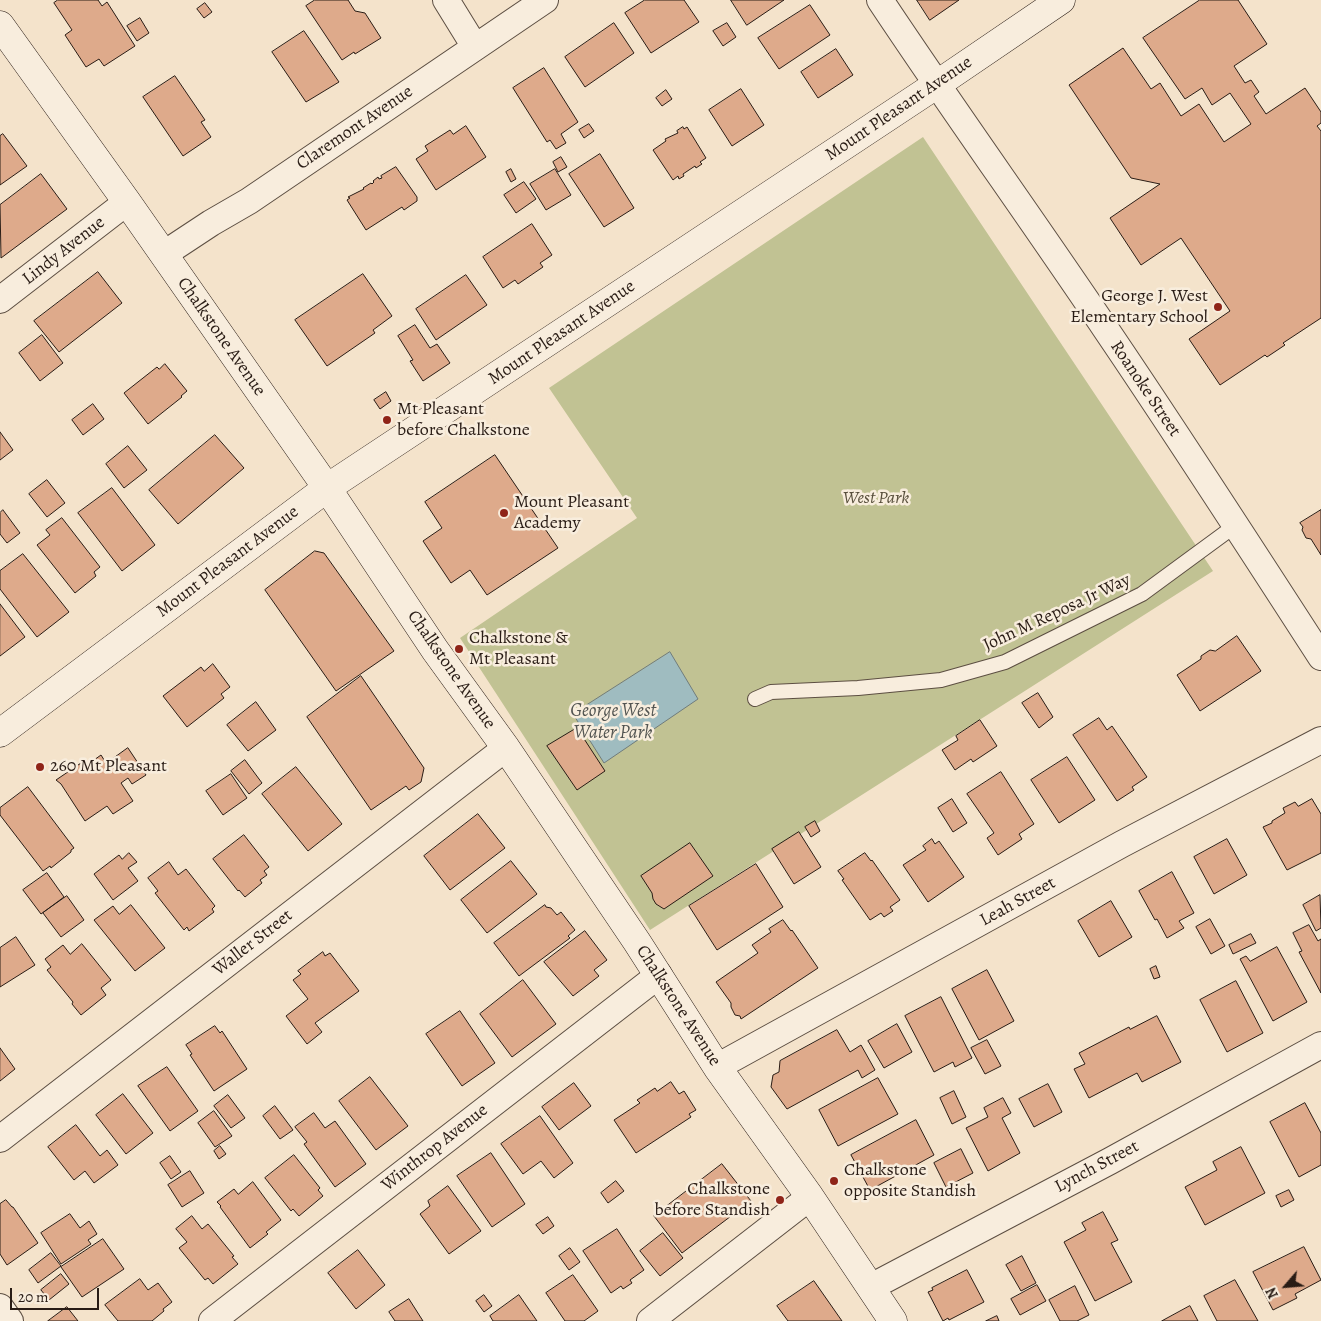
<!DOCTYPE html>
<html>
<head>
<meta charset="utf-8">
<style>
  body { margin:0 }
  #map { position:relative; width:1321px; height:1321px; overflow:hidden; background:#f4e3cb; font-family:Alegreya,serif }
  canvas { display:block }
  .north { position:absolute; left:1261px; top:1261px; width:50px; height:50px; -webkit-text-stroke:4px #f8eddd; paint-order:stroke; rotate:243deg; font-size:14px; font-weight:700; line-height:20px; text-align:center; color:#291c15 }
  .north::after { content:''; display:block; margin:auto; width:18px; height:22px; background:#291c15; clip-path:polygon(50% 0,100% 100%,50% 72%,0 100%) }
  .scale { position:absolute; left:10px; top:1288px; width:89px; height:22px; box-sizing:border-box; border:2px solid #291c15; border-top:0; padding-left:6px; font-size:15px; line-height:18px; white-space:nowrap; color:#291c15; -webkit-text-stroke:4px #f8eddd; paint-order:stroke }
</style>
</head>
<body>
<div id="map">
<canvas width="1321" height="1321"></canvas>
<div class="north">N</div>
<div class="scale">20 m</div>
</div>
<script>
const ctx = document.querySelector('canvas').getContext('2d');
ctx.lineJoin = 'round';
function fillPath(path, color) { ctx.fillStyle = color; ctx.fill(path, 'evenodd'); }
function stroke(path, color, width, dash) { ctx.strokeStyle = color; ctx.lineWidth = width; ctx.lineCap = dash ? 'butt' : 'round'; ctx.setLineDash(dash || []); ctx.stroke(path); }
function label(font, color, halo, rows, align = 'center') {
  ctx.font = font + ' Alegreya,serif'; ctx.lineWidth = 5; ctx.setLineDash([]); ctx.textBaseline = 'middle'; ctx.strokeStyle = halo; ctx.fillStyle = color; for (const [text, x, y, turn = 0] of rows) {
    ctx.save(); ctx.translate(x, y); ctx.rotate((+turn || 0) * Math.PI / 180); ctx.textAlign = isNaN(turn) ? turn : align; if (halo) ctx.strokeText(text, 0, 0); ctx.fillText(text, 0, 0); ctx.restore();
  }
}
const green = new Path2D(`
  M923,137L1213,571L650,930L460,638L637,518L549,388Z`);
const water = new Path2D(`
  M670,652L698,699L604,763L573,714Z`);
const building = new Path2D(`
  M58,0H98L102,6L107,2L135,46L104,66L99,59L86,67L65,35L72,30L54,3Z
  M315,0H348L355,11L365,13L381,38L355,54L354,52L342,60L306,6Z
  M645,0H684L699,22L651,53L625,13Z
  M731,0H784L747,25Z
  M917,0H959L930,20Z
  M1200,0H1238L1267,44L1234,66L1245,83L1251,80L1259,92L1254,96L1266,114L1305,88L1321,112V123L1317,126L1321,131V318L1283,343L1285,345L1267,357L1265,355L1220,385L1189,339L1230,311L1181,238L1141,265L1110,218L1160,184L1131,178L1069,85L1123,48L1151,89L1160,83L1181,116L1199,104L1224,142L1251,124L1230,93L1212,105L1202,88L1185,99L1143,38Z
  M205,3L212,12L204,18L197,9Z
  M810,5L830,35L779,69L758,38Z
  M140,18L149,33L137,41L127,26Z
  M614,23L634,53L585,87L565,57Z
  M727,23L736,37L723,46L713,31Z
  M304,31L339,82L306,102L272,52Z
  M836,49L853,75L818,98L801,72Z
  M544,68L578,122L561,134L566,143L556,149L550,140L547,142L513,88Z
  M175,76L205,120L201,122L211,137L183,156L143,97Z
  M741,89L764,125L732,146L709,110Z
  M666,90L672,99L662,106L656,98Z
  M589,124L594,131L584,138L579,130Z
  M466,126L486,157L436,190L416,159L428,151L425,146L450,130L453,134Z
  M683,127L684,129L687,127L706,158L700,162L702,164L696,168L695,166L683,174L684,176L679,179L678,176L673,180L653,150L666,141L665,139L678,133L677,131Z
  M3,134L27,166L0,185V136Z
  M600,154L634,208L604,227L569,174Z
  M561,157L567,167L558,172L553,162Z
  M396,167L417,197V201L404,210L402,207L366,230L347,200L350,198L348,197L364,189L363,188L371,183L372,184L374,182L373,181L378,177L379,179L382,178L381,176Z
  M511,169L516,179L511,182L506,172Z
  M555,169L571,195L546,210L530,184Z
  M41,174L67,209L1,258L0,205Z
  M524,182L536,199L516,213L504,195Z
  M532,224L552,255L540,263L543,267L518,284L515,280L503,288L483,257Z
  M98,272L122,303L59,352L34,321Z
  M363,274L392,316L373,330L375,333L327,366L295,320Z
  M466,275L487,305L436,340L416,309Z
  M415,325L430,348L437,344L450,363L423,381L410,361L413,360L398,336Z
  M42,335L63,363L40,381L19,353Z
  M165,364L187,391L181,396L182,397L148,424L124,393L157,367L159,369Z
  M386,392L391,401L380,409L374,400Z
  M93,404L104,419L83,435L72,420Z
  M0,432L13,450L0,460Z
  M215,435L244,468L178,524L149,490Z
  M128,446L147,470L124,488L106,464Z
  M495,455L558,548L487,595L470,570L451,583L423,541L442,528L425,502Z
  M47,480L65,503L47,517L29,494Z
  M112,488L155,545L122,571L78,513Z
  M3,510L20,533L7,543L0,534V513Z
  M1321,510V555L1311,539L1306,538L1302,530L1303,527L1300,523Z
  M62,518L100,567L94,572L96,576L75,593L37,545L50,535L46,530Z
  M315,551L324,553L394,651L336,691L265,590Z
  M23,554L69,612L37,637L0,589V571Z
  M0,604L25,637L0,656Z
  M1237,636L1261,671L1200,711L1177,675L1201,659V656L1210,650L1215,651Z
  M213,664L230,687L221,694L224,698L187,727L163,696L201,667L204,671Z
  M361,676L424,768L421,782L409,790L406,786L371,810L307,717Z
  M1038,693L1053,717L1039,728L1022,703Z
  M256,702L276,730L248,751L227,725Z
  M1099,718L1107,730L1112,726L1147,777L1132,787L1134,790L1117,801L1073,735Z
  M980,720L997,746L973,762L971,759L955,770L942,750L958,740L956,736Z
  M577,728L605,771L577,790L547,746Z
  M128,748L146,775L132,784L128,778L121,783L133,801L113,814L107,806L85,821L61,784L56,780L84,761L87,765L101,755L106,763Z
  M1067,757L1095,800L1059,823L1031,780Z
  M245,760L262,783L249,794L231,771Z
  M296,767L342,824L308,851L262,794Z
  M1001,772L1034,824L1019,834L1022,839L998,855L987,838L994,833L967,794Z
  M231,774L247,798L223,815L206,791Z
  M28,787L74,848L71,850V852L51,868L50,866L43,871L0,815V808Z
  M952,799L967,823L953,832L938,808Z
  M1312,799L1321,814V853L1287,870L1263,827L1272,823V821L1285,813L1283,808L1295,802L1298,806Z
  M478,814L505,848L450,890L424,856Z
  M815,821L820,831L811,837L805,827Z
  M799,832L821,867L794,884L772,849Z
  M244,835L269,867L264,871L267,875L260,880L262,883L245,897L239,890L238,891L213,859Z
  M932,839L935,844L939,841L964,877L928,902L903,865L926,850L923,846Z
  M1227,839L1247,875L1214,894L1194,857Z
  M690,843L713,876L664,909L656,904L653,899L652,893L641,876Z
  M129,853L137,862L128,868L138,881L113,900L94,874L119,855L122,859Z
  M865,853L871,861L872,860L900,900L890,907L893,911L884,917L881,913L870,920L842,880L844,879L838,871Z
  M511,861L537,894L487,933L461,900Z
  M169,862L178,875L186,869L215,906L212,909L214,912L189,931L187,927L184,930L155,893L158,891L148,878Z
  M756,864L783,907L717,950L689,906Z
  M1172,872L1194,913L1179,921L1184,928L1167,938L1157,919L1155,920L1139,891Z
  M47,873L64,897L41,914L23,890Z
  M1320,895L1321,928L1316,931L1303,905Z
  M67,896L84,920L61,937L43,913Z
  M1111,901L1132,937L1099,957L1078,921Z
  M131,905L165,948L135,971L94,920L113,906L119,914Z
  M545,905L546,907L551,908L557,915L561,912L575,930L568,936L570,938L519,976L494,943Z
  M1210,919L1225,946L1211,954L1196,927Z
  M783,920L791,931L792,930L818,968L741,1019L740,1016L735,1015L731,1007V1003L716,982L758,953L752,945L771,932L769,929Z
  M1309,925L1318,941L1321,939V993L1299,952L1302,951L1293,933Z
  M585,931L607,960L594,970L599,976L573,996L544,962Z
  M1251,934L1256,943L1233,954L1229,945Z
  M16,937L35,965L0,987V948Z
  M82,944L111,980L101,988L106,995L81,1015L72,1004L73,1002L47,970L51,967L45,959L63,945L70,954Z
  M1277,947L1307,1002L1273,1021L1240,959L1246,956L1250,961Z
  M323,952L325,956L330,953L359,991L315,1023L322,1032L307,1044L286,1016L308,999L293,980L301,974L298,971Z
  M1156,966L1160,977L1154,979L1150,969Z
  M987,970L1014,1021L979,1040L952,989Z
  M523,980L556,1024L512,1057L480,1014Z
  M1236,981L1263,1033L1227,1052L1200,1000Z
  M941,997L972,1058L955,1067L953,1062L934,1072L905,1016Z
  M460,1011L495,1063L462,1086L426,1034Z
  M1157,1016L1181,1062L1142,1082L1137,1073L1089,1098L1074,1069L1085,1064L1079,1053L1129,1027L1130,1029Z
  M897,1024L912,1052L884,1068L868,1041Z
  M215,1026L220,1033L222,1031L247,1069L214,1091L190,1055L192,1054L186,1045Z
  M837,1030L850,1052L861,1045L875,1070L862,1078L858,1070L787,1109L771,1087L773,1075L779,1072L780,1061Z
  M987,1040L1001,1066L985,1074L971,1048Z
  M0,1048L15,1069L0,1081Z
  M167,1067L198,1111L170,1131L138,1086Z
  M370,1077L408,1126L376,1150L339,1101Z
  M878,1078L898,1114L838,1146L819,1110Z
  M671,1082L679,1094L684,1091L696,1110L689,1114L691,1117L636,1153L614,1120L640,1103L637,1100L655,1088L657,1091Z
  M574,1083L591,1106L559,1130L542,1107Z
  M1048,1084L1062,1112L1034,1127L1019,1099Z
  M954,1091L966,1117L952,1124L940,1098Z
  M123,1094L153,1133L126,1154L96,1115Z
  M228,1095L245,1118L231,1128L214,1106Z
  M1003,1098L1011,1113L1002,1118L1020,1153L988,1171L966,1128L988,1117L984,1108Z
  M1305,1103L1321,1133V1165L1299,1177L1270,1122Z
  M275,1106L293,1130L280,1139L263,1116Z
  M214,1111L232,1136L215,1147L198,1123Z
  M314,1113L325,1128L335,1121L366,1164L335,1187L304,1144L307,1142L295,1127Z
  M540,1116L573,1163L554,1178L541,1161L523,1174L501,1144Z
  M916,1120L934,1155L870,1190L851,1155Z
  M76,1125L100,1156L107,1150L118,1165L94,1183L85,1171L74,1180L48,1147Z
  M220,1146L226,1154L219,1159L214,1151Z
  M1241,1147L1265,1193L1205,1225L1185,1187L1217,1170L1213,1162Z
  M961,1149L973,1173L946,1187L934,1163Z
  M491,1153L525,1204L492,1227L457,1176Z
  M294,1155L320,1188L318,1190L323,1196L299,1216L293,1209L291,1211L265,1178Z
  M170,1156L181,1172L171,1179L160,1163Z
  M722,1164L751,1201L682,1253L654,1216Z
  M190,1171L204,1193L182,1207L168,1185Z
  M616,1181L624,1191L608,1203L601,1193Z
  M253,1182L281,1220L266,1232L268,1234L250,1248L220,1207L221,1206L217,1202L234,1189L238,1194Z
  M448,1186L481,1231L449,1254L420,1214L430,1206L428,1201Z
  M1289,1190L1294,1200L1281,1207L1276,1196Z
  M6,1200L12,1207H13L38,1243L7,1265L0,1254V1204Z
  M1103,1212L1118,1240L1111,1243L1132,1282L1095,1301L1064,1242L1086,1230L1082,1223Z
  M70,1214L80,1228L89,1221L97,1234L88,1240L91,1244L61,1264L41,1233Z
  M192,1216L202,1229L208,1224L234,1256L232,1257L238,1264L213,1284L208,1278L205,1280L179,1248L187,1242L176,1229Z
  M548,1217L554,1226L543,1234L536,1225Z
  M617,1229L644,1270L630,1280L632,1283L623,1289L621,1286L611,1293L583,1251Z
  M663,1233L683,1258L660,1276L640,1251Z
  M103,1239L124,1269L82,1297L61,1267Z
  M1304,1247L1321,1280L1295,1294L1297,1298L1273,1310L1253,1272Z
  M570,1248L580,1262L569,1270L559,1256Z
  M358,1250L385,1285L356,1309L328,1273Z
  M51,1253L61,1266L38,1283L29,1270Z
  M1022,1256L1036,1283L1021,1291L1006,1265Z
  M967,1270L984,1302L949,1320L948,1318L943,1321L928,1292L933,1290L932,1288Z
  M61,1274L69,1284L49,1300L41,1290Z
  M573,1275L598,1311L584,1321H565L546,1293Z
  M140,1279L148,1290L158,1283L172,1302L163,1309L164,1311L152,1321H118L105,1305Z
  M1235,1280L1258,1321H1217L1204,1296Z
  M814,1281L842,1321H788L777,1306Z
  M1037,1285L1046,1301L1020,1315L1011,1299Z
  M1075,1286L1089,1315L1077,1321H1060L1049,1300Z
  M484,1295L492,1306L484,1312L476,1301Z
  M519,1295L537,1321H493L490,1316Z
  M409,1299L423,1321H395L389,1312Z
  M1190,1306L1198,1321H1162Z
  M67,1307L78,1321H48Z
  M997,1316L999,1321H986Z`);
const service = new Path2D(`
  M755,699L771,692L858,688L941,680L1005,662L1142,594L1236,525`);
const minor = new Path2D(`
  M446,0L475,47
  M880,0C953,110 1031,218 1105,328C1179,437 1250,547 1321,657
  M164,254L211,223L249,201L545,0
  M0,300L127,202
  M717,1067L1122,844L1321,740
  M0,1139L506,748
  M871,1287L1110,1161L1321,1045
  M0,1307L10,1321
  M212,1321L659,975
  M650,1321L810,1197`);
const secondary = new Path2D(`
  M0,25L127,202L327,488L435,650L506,748L637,942L717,1067L810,1197L893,1321
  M0,733L327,488L936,85L1061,0`);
const markers = [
  [1218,307,5,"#8f2418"],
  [387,420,5,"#8f2418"],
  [504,513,5,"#8f2418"],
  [459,649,5,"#8f2418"],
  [40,767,5,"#8f2418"],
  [834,1181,5,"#8f2418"],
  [780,1200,5,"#8f2418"]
];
const streetNames = [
  ["Mount Pleasant Avenue",899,109,-34],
  ["Claremont Avenue",355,128,-34],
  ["Lindy Avenue",64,251,-38],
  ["Mount Pleasant Avenue",562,333,-34],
  ["Chalkstone Avenue",221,337,55],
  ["Roanoke Street",1145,389,56],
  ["Mount Pleasant Avenue",228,562,-37],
  ["John M Reposa Jr Way",1057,613,-25],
  ["Chalkstone Avenue",451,670,55],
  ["Leah Street",1018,902,-29],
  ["Waller Street",253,943,-38],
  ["Chalkstone Avenue",678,1006,57],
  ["Winthrop Avenue",435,1148,-38],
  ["Lynch Street",1097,1167,-28]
];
const poiNames = [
  ["George J. West",1208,297,"right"],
  ["Elementary School",1208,318,"right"],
  ["Mt Pleasant",397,410],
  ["before Chalkstone",397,431],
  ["Mount Pleasant",514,503],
  ["Academy",514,524],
  ["Chalkstone &",469,639],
  ["Mt Pleasant",469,660],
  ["260 Mt Pleasant",50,767],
  ["Chalkstone",844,1171],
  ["opposite Standish",844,1192],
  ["Chalkstone",770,1190,"right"],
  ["before Standish",770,1211,"right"]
];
const parkNames = [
  ["West Park",876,499]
];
const waterNames = [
  ["George West",613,711],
  ["Water Park",613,733]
];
fillPath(green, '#c1c293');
fillPath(water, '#9fbcc0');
stroke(water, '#707c7c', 1);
fillPath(building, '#deaa8b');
stroke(building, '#291c15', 1);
stroke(service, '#5c4e42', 16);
stroke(minor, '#5c4e42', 28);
stroke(secondary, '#291c15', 29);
stroke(service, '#f8eddd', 14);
stroke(minor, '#f8eddd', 26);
stroke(secondary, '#f8eddd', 28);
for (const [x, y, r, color] of markers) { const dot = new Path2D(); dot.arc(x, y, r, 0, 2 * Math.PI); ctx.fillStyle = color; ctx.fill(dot); stroke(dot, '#f8eddd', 2); }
label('18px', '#291c15', '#f8eddd', streetNames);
label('18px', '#291c15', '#f8eddd', poiNames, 'left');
label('italic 18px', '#574e3b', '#f8eddd', parkNames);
label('italic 19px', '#525451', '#f8eddd', waterNames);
</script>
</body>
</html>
